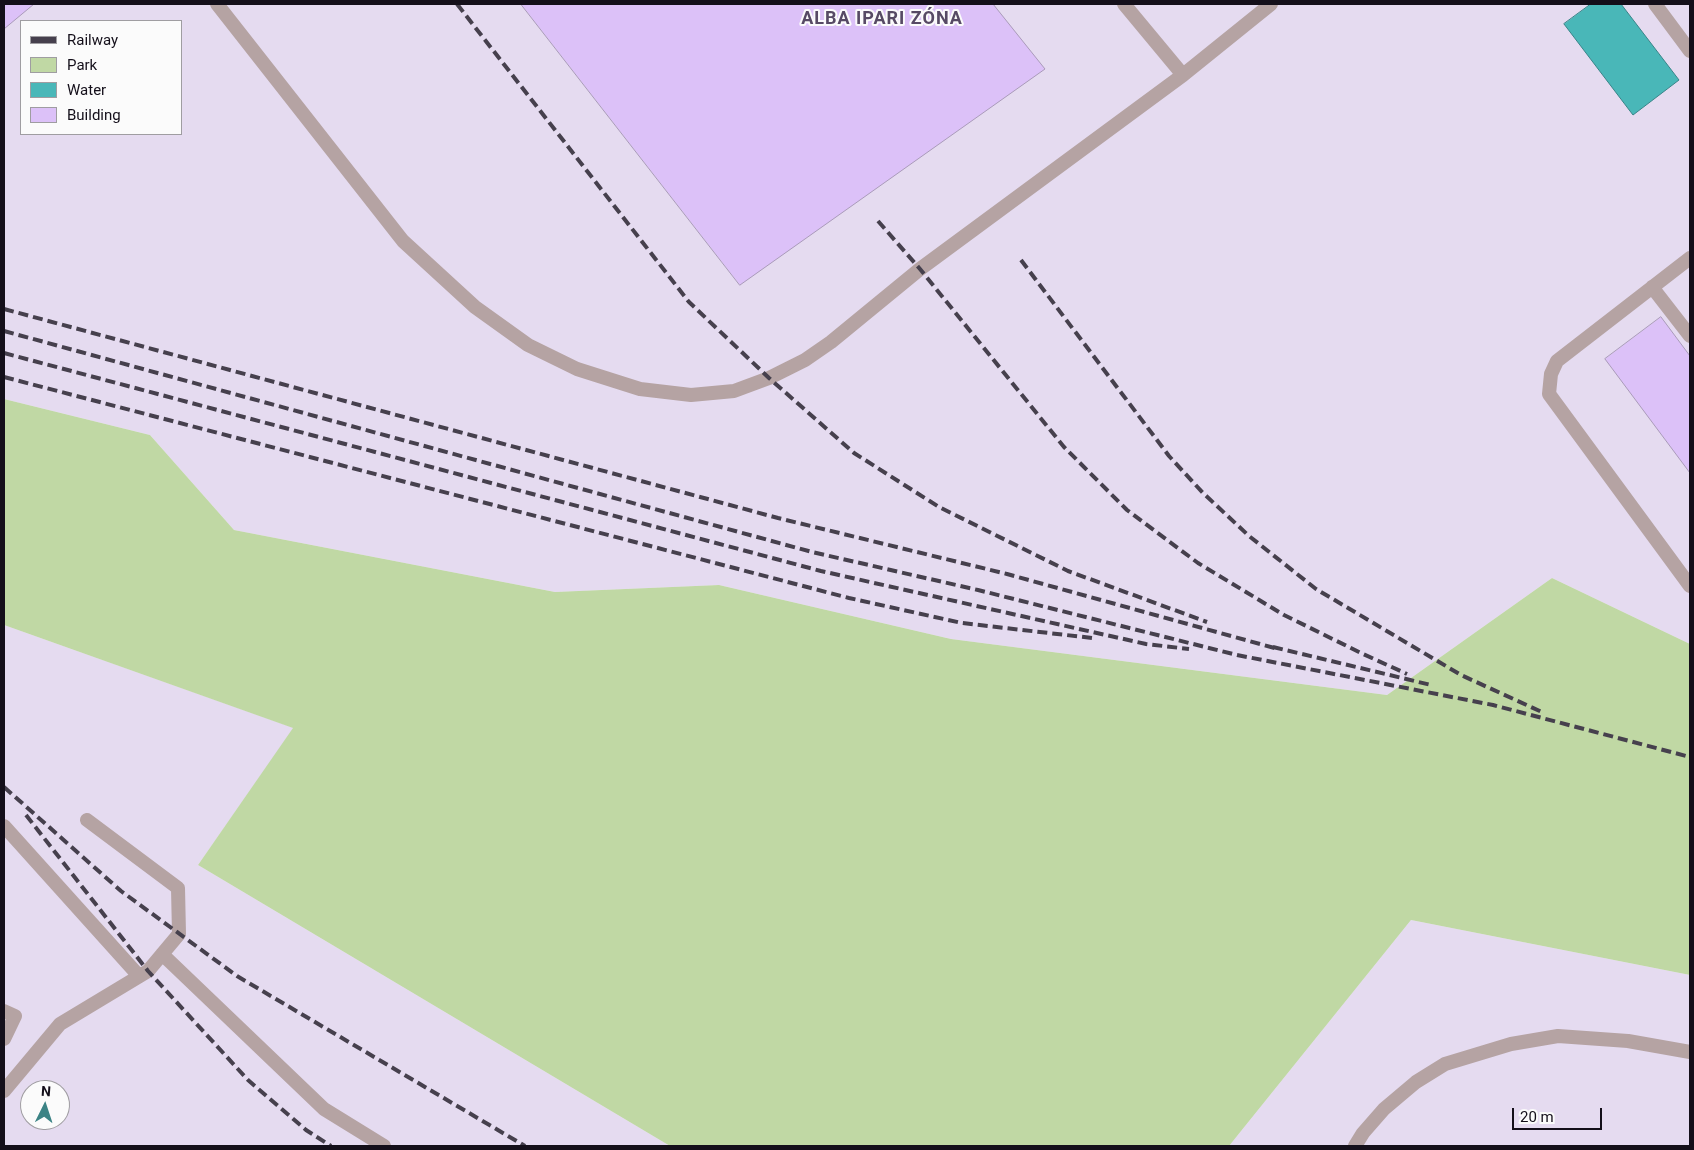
<!DOCTYPE html>
<html>
<head>
<meta charset="utf-8">
<style>
  body { margin:0 }
  #map { position:relative; width:1694px; height:1150px; overflow:hidden; background:#f3eafd; font-family:Roboto,sans-serif }
  canvas { display:block }
  .frame { position:absolute; inset:0; border:5px solid #140f1a; pointer-events:none }
  .legend { position:absolute; left:20px; top:20px; width:162px; height:115px; box-sizing:border-box; background:#fbfbfb; border:1px solid #9f9da1; margin:0; padding:6px 9px; list-style:none; font-size:15px; color:#140f1a }
  .legend li { display:flex; align-items:center; gap:10px; height:25px }
  .legend b { width:25px; border:1px solid #9f9da1 }
  .north { position:absolute; left:20px; top:1080px; width:50px; height:50px; box-sizing:border-box; background:#fbfbfb; border:1px solid #9f9da1; border-radius:50%; rotate:4deg; font-size:14px; font-weight:700; line-height:20px; text-align:center; color:#140f1a }
  .north::after { content:''; display:block; margin:auto; width:18px; height:22px; background:#3b8385; clip-path:polygon(50% 0,100% 100%,50% 72%,0 100%) }
  .scale { position:absolute; left:1512px; top:1108px; width:90px; height:22px; box-sizing:border-box; border:2px solid #140f1a; border-top:0; padding-left:6px; font-size:15px; line-height:18px; white-space:nowrap; color:#140f1a; -webkit-text-stroke:4px #fbfbfb; paint-order:stroke }
</style>
</head>
<body>
<div id="map">
<canvas width="1694" height="1150"></canvas>
<div class="frame"></div>
<ul class="legend">
<li><b style="height:6px;background:#46404d"></b>Railway</li>
<li><b style="height:14px;background:#c0d8a4"></b>Park</li>
<li><b style="height:14px;background:#49b7b8"></b>Water</li>
<li><b style="height:14px;background:#dcc1f8"></b>Building</li>
</ul>
<div class="north">N</div>
<div class="scale">20 m</div>
</div>
<script>
const ctx = document.querySelector('canvas').getContext('2d');
ctx.lineJoin = 'round';
function fillPath(path, color) { ctx.fillStyle = color; ctx.fill(path, 'evenodd'); }
function stroke(path, color, width, dash) { ctx.strokeStyle = color; ctx.lineWidth = width; ctx.lineCap = dash ? 'butt' : 'round'; ctx.setLineDash(dash || []); ctx.stroke(path); }
function label(font, color, halo, rows, align = 'center') {
  ctx.font = font + ' Roboto,sans-serif'; ctx.lineWidth = 4; ctx.setLineDash([]); ctx.textBaseline = 'middle'; ctx.strokeStyle = halo; ctx.fillStyle = color; for (const [text, x, y, turn = 0] of rows) {
    ctx.save(); ctx.translate(x, y); ctx.rotate((+turn || 0) * Math.PI / 180); ctx.textAlign = isNaN(turn) ? turn : align; if (halo) ctx.strokeText(text, 0, 0); ctx.fillText(text, 0, 0); ctx.restore();
  }
}
const industrial = new Path2D(`
  M4,4H1690V644L1552,578L1387,695L951,639L719,585L555,592L234,530L150,435L4,399ZM21,21H181V134H21Z
  M4,625L294,728L198,865L670,1146H4ZM30,1090H60V1120H30Z
  M1411,920L1690,975V1146H1229Z`);
const green = new Path2D(`
  M4,399L150,435L234,530L555,592L719,585L951,639L1387,695L1552,578L1690,644V975L1411,920L1229,1146H670L198,865L293,728L4,625Z`);
const water = new Path2D(`
  M1591,4H1621L1679,80L1633,115L1564,24Z`);
const building = new Path2D(`
  M4,4H34L4,29Z
  M521,4H993L1045,69L740,285Z
  M1661,317L1690,356V473L1605,359Z`);
const service = new Path2D(`
  M217,4L403,241L475,307L528,345L577,369L640,389L691,395L734,391L769,378L805,360L831,342L920,269L1183,75L1271,4
  M1124,4L1183,75
  M1655,4L1690,51
  M1690,258L1557,361L1551,374L1549,394L1690,586
  M1652,287L1690,336
  M4,826L139,976
  M162,954L324,1109L384,1146
  M4,1011L15,1016L4,1039
  M4,1091L60,1024L148,971L179,934L178,888L87,820
  M1355,1146L1363,1133L1384,1109L1416,1082L1445,1064L1511,1044L1558,1036L1628,1041L1690,1052`);
const rail = new Path2D(`
  M457,4L689,302L769,378L854,453L939,507L1068,571L1207,622
  M878,221L920,269L1064,447L1127,510L1198,563L1284,615L1361,653L1407,674
  M1021,260L1169,456L1203,493L1249,536L1316,589L1461,675L1544,713
  M4,309L778,518L1007,574L1278,649
  M4,331L812,552L978,590L1237,655L1493,705L1690,757
  M4,353L821,571L1146,644L1189,649
  M4,377L849,598L962,623L1092,638
  M1273,647L1431,685
  M4,787L121,891L237,976L525,1146
  M26,815L148,971L248,1080L306,1130L331,1146`);
const districtNames = [
  ["ALBA IPARI ZÓNA",882,19]
];
fillPath(industrial, '#e5dbf0');
fillPath(green, '#c0d8a4');
fillPath(water, '#49b7b8');
stroke(water, '#398589', 1);
fillPath(building, '#dcc1f8');
stroke(building, '#aa9bba', 1);
stroke(service, '#b5a3a3', 14);
stroke(rail, '#46404d', 4, [10, 5]);
ctx.letterSpacing = '1px';
label('bold 18px', '#574a65', '#fbfbfb', districtNames);
ctx.letterSpacing = '0px';
</script>
</body>
</html>
